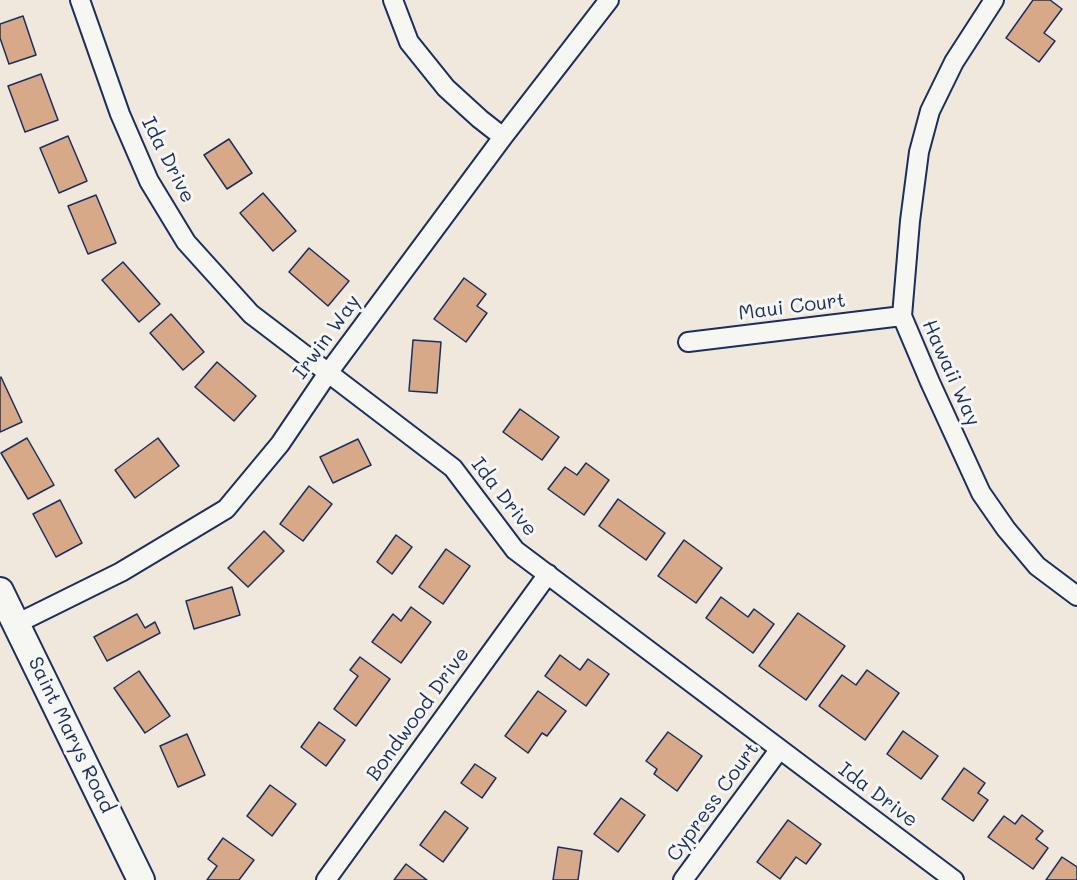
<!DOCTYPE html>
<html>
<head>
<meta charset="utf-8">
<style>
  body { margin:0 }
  canvas { display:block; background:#f0e7dd }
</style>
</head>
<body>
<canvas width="1077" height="880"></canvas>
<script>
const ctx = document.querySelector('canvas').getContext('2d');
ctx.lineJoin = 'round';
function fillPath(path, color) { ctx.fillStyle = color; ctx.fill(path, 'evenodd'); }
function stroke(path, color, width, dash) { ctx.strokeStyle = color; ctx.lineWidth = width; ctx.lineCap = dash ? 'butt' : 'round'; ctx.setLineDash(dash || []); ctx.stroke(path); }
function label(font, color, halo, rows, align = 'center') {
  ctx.font = font + ' Mali,sans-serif'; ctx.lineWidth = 6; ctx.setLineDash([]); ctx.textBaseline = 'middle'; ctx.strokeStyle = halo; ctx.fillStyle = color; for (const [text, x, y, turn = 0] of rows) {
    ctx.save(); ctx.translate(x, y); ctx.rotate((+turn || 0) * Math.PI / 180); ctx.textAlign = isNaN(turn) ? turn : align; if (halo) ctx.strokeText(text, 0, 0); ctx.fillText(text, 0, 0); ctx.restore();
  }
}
const building = new Path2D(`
  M1033,0H1050L1062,9L1044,33L1055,41L1039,62L1006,38Z
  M23,16L36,55L9,64L0,38V24Z
  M41,74L58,120L25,132L8,86Z
  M68,136L87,181L59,193L40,148Z
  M229,139L252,173L227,189L204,155Z
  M263,193L296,231L273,251L240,213Z
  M96,195L116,243L88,254L68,206Z
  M309,248L349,281L328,306L289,272Z
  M123,262L160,304L139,322L102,280Z
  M464,278L486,294L477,306L487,313L466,342L434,319Z
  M171,314L204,352L183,370L150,333Z
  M413,340L441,342L437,393L409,391Z
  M217,362L256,396L234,421L195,387Z
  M1,377L22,422L0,432V378Z
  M520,409L559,437L542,460L503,432Z
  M27,438L54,485L28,499L1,453Z
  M158,438L179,466L135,498L115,470Z
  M358,439L371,465L333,483L320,457Z
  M586,463L609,480L584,515L548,489L565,467L577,475Z
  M309,486L332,504L303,541L280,524Z
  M618,499L665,533L646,560L599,526Z
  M60,500L82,543L56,557L33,514Z
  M264,531L284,551L248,587L228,568Z
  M396,535L412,547L392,574L377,562Z
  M684,540L722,568L696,603L658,576Z
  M446,549L470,566L443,604L419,587Z
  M232,587L240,615L194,629L186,601Z
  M721,597L748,617L754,609L774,624L753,653L706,618Z
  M411,607L431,622L401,663L372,642L393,614L401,621Z
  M798,613L845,646L806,700L759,666Z
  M137,614L145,628L155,622L160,633L107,661L94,637Z
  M560,655L580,670L588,659L609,674L586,706L545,676Z
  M360,657L390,679L356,726L334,709L358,676L350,670Z
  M867,670L899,693L865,740L819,706L842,675L856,685Z
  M139,671L170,716L145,733L114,688Z
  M538,691L566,711L547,736L542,733L528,753L505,736Z
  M319,722L345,740L326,766L301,747Z
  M903,731L938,756L921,779L887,754Z
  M668,732L702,756L677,791L654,774L657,769L646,761Z
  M187,734L205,775L178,787L160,746Z
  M475,764L496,778L482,798L461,783Z
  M964,768L985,783L978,793L988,800L973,821L942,799Z
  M270,785L296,804L272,836L247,816Z
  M621,798L645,815L618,852L594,834Z
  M445,811L468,828L443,862L420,845Z
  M1022,815L1043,831L1036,839L1048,848L1033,869L988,837L1004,816L1015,824Z
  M788,820L821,844L806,864L796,857L780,879L757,862Z
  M223,838L254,860L239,880H207L217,866L208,859Z
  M558,847L582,851L578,880H553Z
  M1062,857L1077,867V880H1046Z
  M406,864L427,880H394Z`);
const street = new Path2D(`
  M80,0L120,114L149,181L186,242L251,314L453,468L515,550L954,880
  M393,0L409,42L446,88L480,119L503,137
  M994,0L954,62L930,111L919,152L910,221L902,316L930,382L981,493L1006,529L1037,566L1077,596
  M688,342L902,316
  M16,624L121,572L226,509L280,444L328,373L503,137L609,0
  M326,880L548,574
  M683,880L779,750`);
const secondary = new Path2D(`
  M0,591L141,880`);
const streetNames = [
  ["Ida Drive",168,160,63],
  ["Maui Court",792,307,-7],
  ["Irwin Way",327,337,-54],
  ["Hawaii Way",951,373,66],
  ["Ida Drive",504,497,52],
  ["Bondwood Drive",418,714,-54],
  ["Saint Marys Road",71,735,64],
  ["Ida Drive",878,795,37],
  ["Cypress Court",713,802,-54]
];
fillPath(building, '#d8a989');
stroke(building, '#1b2f5e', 1.5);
stroke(street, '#1b2f5e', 22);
stroke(secondary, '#1b2f5e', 30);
stroke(street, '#f6f6f2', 18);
stroke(secondary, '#f6f6f2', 26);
label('20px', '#1b2f5e', '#f6f6f2', streetNames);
</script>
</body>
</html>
